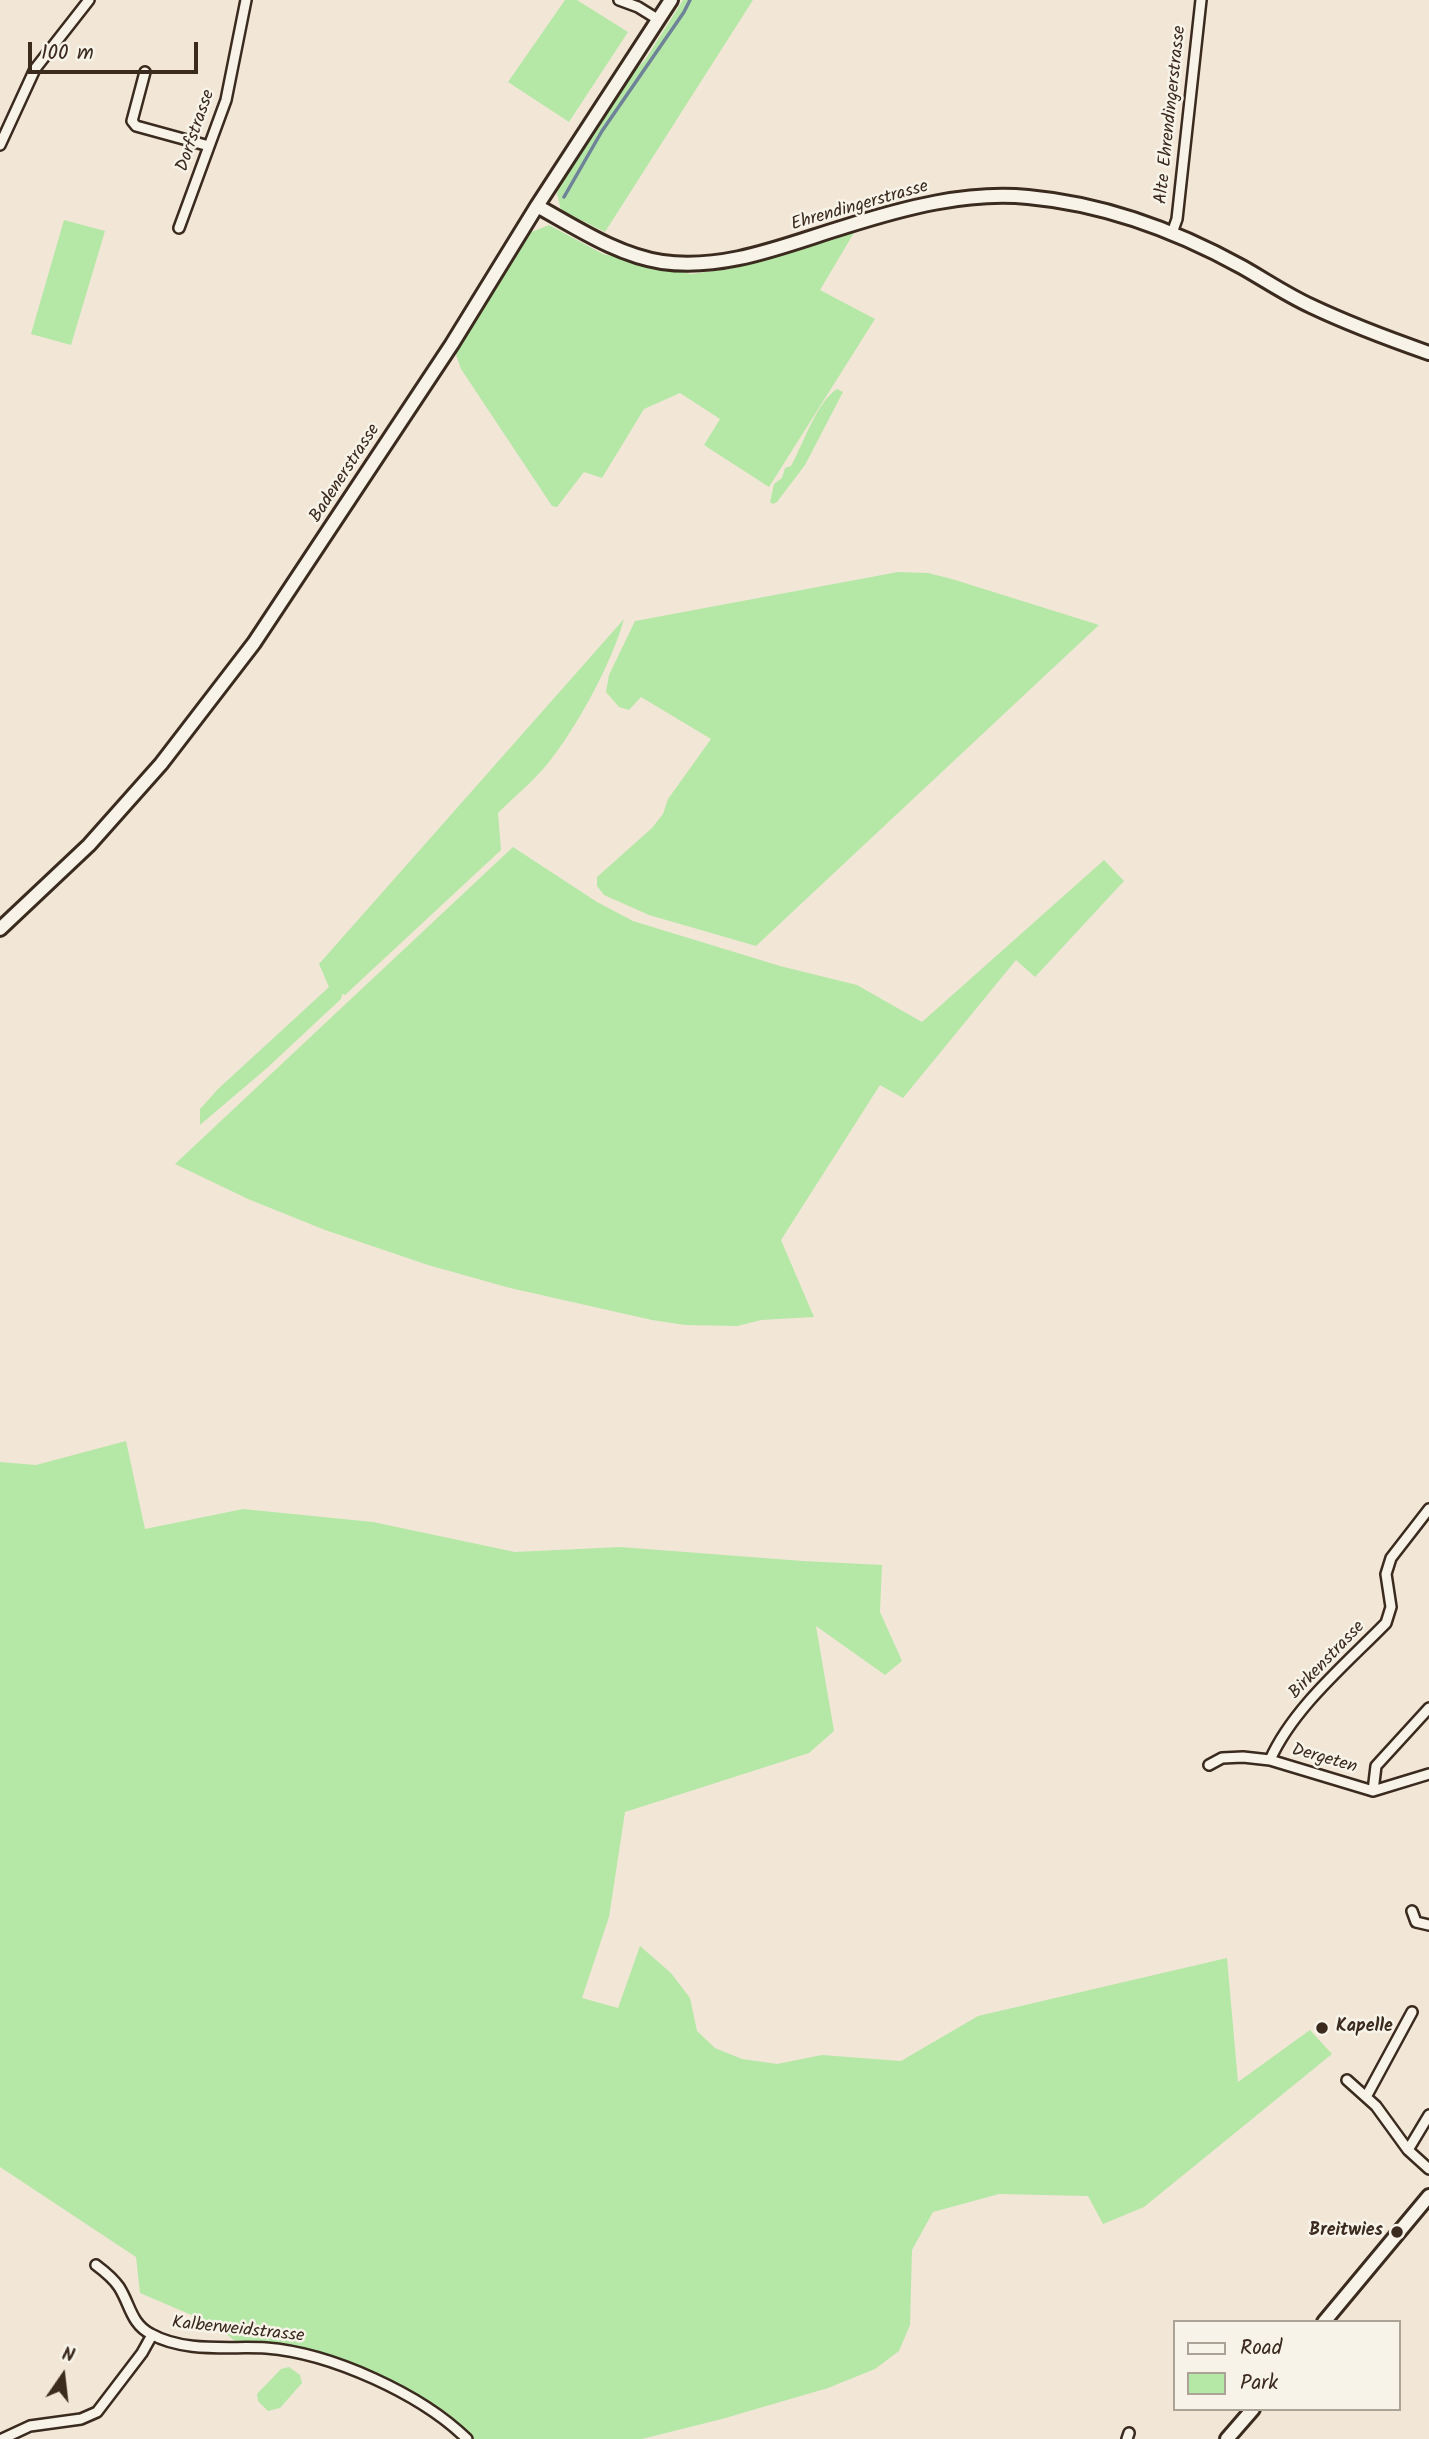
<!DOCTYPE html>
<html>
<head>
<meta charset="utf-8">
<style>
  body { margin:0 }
  #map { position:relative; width:1429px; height:2439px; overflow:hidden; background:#f2e7d7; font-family:Kalam,sans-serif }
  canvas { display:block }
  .legend { position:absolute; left:1173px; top:2320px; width:228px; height:91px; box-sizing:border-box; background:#f7f3e8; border:2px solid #aca397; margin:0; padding:9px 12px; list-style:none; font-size:21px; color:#3b2a1e }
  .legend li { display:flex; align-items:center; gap:14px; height:35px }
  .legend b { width:35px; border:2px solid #aca397 }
  .north { position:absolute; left:28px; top:2341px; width:70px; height:70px; -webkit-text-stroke:5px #f7f3e8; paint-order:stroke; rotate:14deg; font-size:19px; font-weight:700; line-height:28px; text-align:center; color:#3b2a1e }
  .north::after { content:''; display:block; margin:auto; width:24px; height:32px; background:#3b2a1e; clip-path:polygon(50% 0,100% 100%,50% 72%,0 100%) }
  .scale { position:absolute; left:28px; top:42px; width:170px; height:32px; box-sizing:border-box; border:4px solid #3b2a1e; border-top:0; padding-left:9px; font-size:21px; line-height:24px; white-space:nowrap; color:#3b2a1e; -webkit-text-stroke:5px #f7f3e8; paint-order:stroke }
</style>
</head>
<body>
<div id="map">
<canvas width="1429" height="2439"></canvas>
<ul class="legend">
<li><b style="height:9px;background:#f7f3e8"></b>Road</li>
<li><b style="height:19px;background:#b5e7a7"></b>Park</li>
</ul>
<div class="north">N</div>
<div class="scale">100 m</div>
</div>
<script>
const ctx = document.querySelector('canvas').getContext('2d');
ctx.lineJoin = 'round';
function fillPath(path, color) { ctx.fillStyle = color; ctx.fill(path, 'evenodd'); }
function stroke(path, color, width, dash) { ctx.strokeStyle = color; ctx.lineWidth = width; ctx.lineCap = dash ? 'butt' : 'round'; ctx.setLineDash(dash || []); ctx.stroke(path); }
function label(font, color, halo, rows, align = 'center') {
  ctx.font = font + ' Kalam,sans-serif'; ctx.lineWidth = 5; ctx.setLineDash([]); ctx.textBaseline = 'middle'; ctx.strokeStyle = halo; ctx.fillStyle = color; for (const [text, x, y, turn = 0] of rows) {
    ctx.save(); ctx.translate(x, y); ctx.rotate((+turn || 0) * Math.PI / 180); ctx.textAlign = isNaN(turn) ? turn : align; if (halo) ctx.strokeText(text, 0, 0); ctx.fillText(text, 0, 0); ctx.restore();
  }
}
const green = new Path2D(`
  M565,0H577L628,32L569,122L508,82Z
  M683,0H753L605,232L561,210L557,194L562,178L627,78L645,60Z
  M64,220L105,231L71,345L31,334Z
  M549,225L603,254L691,274L730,269L855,231L820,290L875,319L769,487L704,445L720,419L680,393L644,409L602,478L584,472L557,507L552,506L461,369L455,352L529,233Z
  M837,389L843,392L805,465L777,502L773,504L770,502L774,484L782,478L785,468L791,466C803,445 817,401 837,389Z
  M898,572L928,573L952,579L1099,625L756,946L649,915L604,895L597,886V877L652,828L663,814L668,799L711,739L641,697L629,710L619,707L606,692L609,675L635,621Z
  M624,619C612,662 581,719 555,754C540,776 517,794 498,813L501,850L345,995L342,994L341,999L267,1068L200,1125V1109L218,1089L329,987L319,964Z
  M513,847L597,902L633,921L780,966L857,985L922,1022L1104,860L1124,881L1035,977L1016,960L903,1098L880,1085L781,1240L814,1317L761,1320L737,1326L685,1325L652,1320L510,1288L428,1265L325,1230L248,1199L175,1164Z
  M126,1441L145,1529L243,1509L373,1522L515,1552L620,1547L803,1561L882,1565L880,1612L902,1661L885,1675L816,1626L834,1731L809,1753L625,1812L609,1917L582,1998L618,2008L640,1946L671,1973L690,1998L697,2031L715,2048L742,2059L777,2064L822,2055L901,2061L978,2016L1227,1958L1238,2082L1310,2030L1332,2054L1144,2207L1103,2224L1088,2196L999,2194L933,2212L912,2250L910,2325L899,2351L875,2369L828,2388L722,2419L642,2439H472L433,2406L382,2378L318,2351L235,2341L215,2325L140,2293L136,2257L0,2167V1462L36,1465Z
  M289,2367L300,2375L302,2383L280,2408L268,2411L258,2401L257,2394L281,2369Z`);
const stream = new Path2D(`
  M564,197L602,131L684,12L690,0`);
const minor = new Path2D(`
  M619,0L638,7L659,20
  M145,72L132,121L136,126L209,146
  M0,145L35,69L89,0
  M179,228L226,100L246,0
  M1172,233L1177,219L1201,0
  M1270,1760C1293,1708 1346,1664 1386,1623L1391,1607L1386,1574L1391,1558L1429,1509
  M1209,1765L1222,1758L1243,1757L1270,1760L1373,1791L1429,1774
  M1373,1791L1376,1766L1429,1708
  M1412,1911L1416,1922L1429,1925
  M1347,2080L1376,2106L1408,2150L1429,2169
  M1366,2097L1412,2012
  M1408,2150L1429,2115
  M96,2265C104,2271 113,2278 119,2287C130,2304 131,2324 151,2334C185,2353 230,2346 266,2348C331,2353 421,2394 467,2439
  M2,2439L30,2426L81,2419L97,2412L142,2353L152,2335
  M1127,2439L1129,2433`);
const tertiary = new Path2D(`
  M537,206C577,228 617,255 662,262C726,271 787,244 847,226C904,208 967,191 1028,197C1105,204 1175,230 1242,267C1265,280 1287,295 1311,306C1349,324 1389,339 1429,353
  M0,929L89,845L161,764L254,643L452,344L537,206L671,0`);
const secondary = new Path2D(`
  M1324,2322L1429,2196
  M1227,2439L1253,2409`);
const markers = [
  [1322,2028,7,"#3b2a1e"],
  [1397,2232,7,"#3b2a1e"]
];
const streetNames = [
  ["Alte Ehrendingerstrasse",1172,115,-84],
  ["Dorfstrasse",197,131,-71],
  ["Ehrendingerstrasse",860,207,-16],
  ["Badenerstrasse",346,474,-57],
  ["Birkenstrasse",1328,1661,-46],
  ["Dergeten",1324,1760,16],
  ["Kalberweidstrasse",238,2331,6]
];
const poiNames = [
  ["Kapelle",1336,2028],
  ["Breitwies",1383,2232,"right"]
];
fillPath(green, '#b5e7a7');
stroke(stream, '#6e8298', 3.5);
stroke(minor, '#3b2a1e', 14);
stroke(tertiary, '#3b2a1e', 18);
stroke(secondary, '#3b2a1e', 18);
stroke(minor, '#f7f3e8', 9);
stroke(tertiary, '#f7f3e8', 12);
stroke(secondary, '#f7f3e8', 12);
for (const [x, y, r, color] of markers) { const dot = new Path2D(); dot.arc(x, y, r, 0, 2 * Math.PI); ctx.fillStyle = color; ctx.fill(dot); stroke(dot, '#f7f3e8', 2.5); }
label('18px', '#3b2a1e', '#f7f3e8', streetNames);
label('bold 18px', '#3b2a1e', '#f7f3e8', poiNames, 'left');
</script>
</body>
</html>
